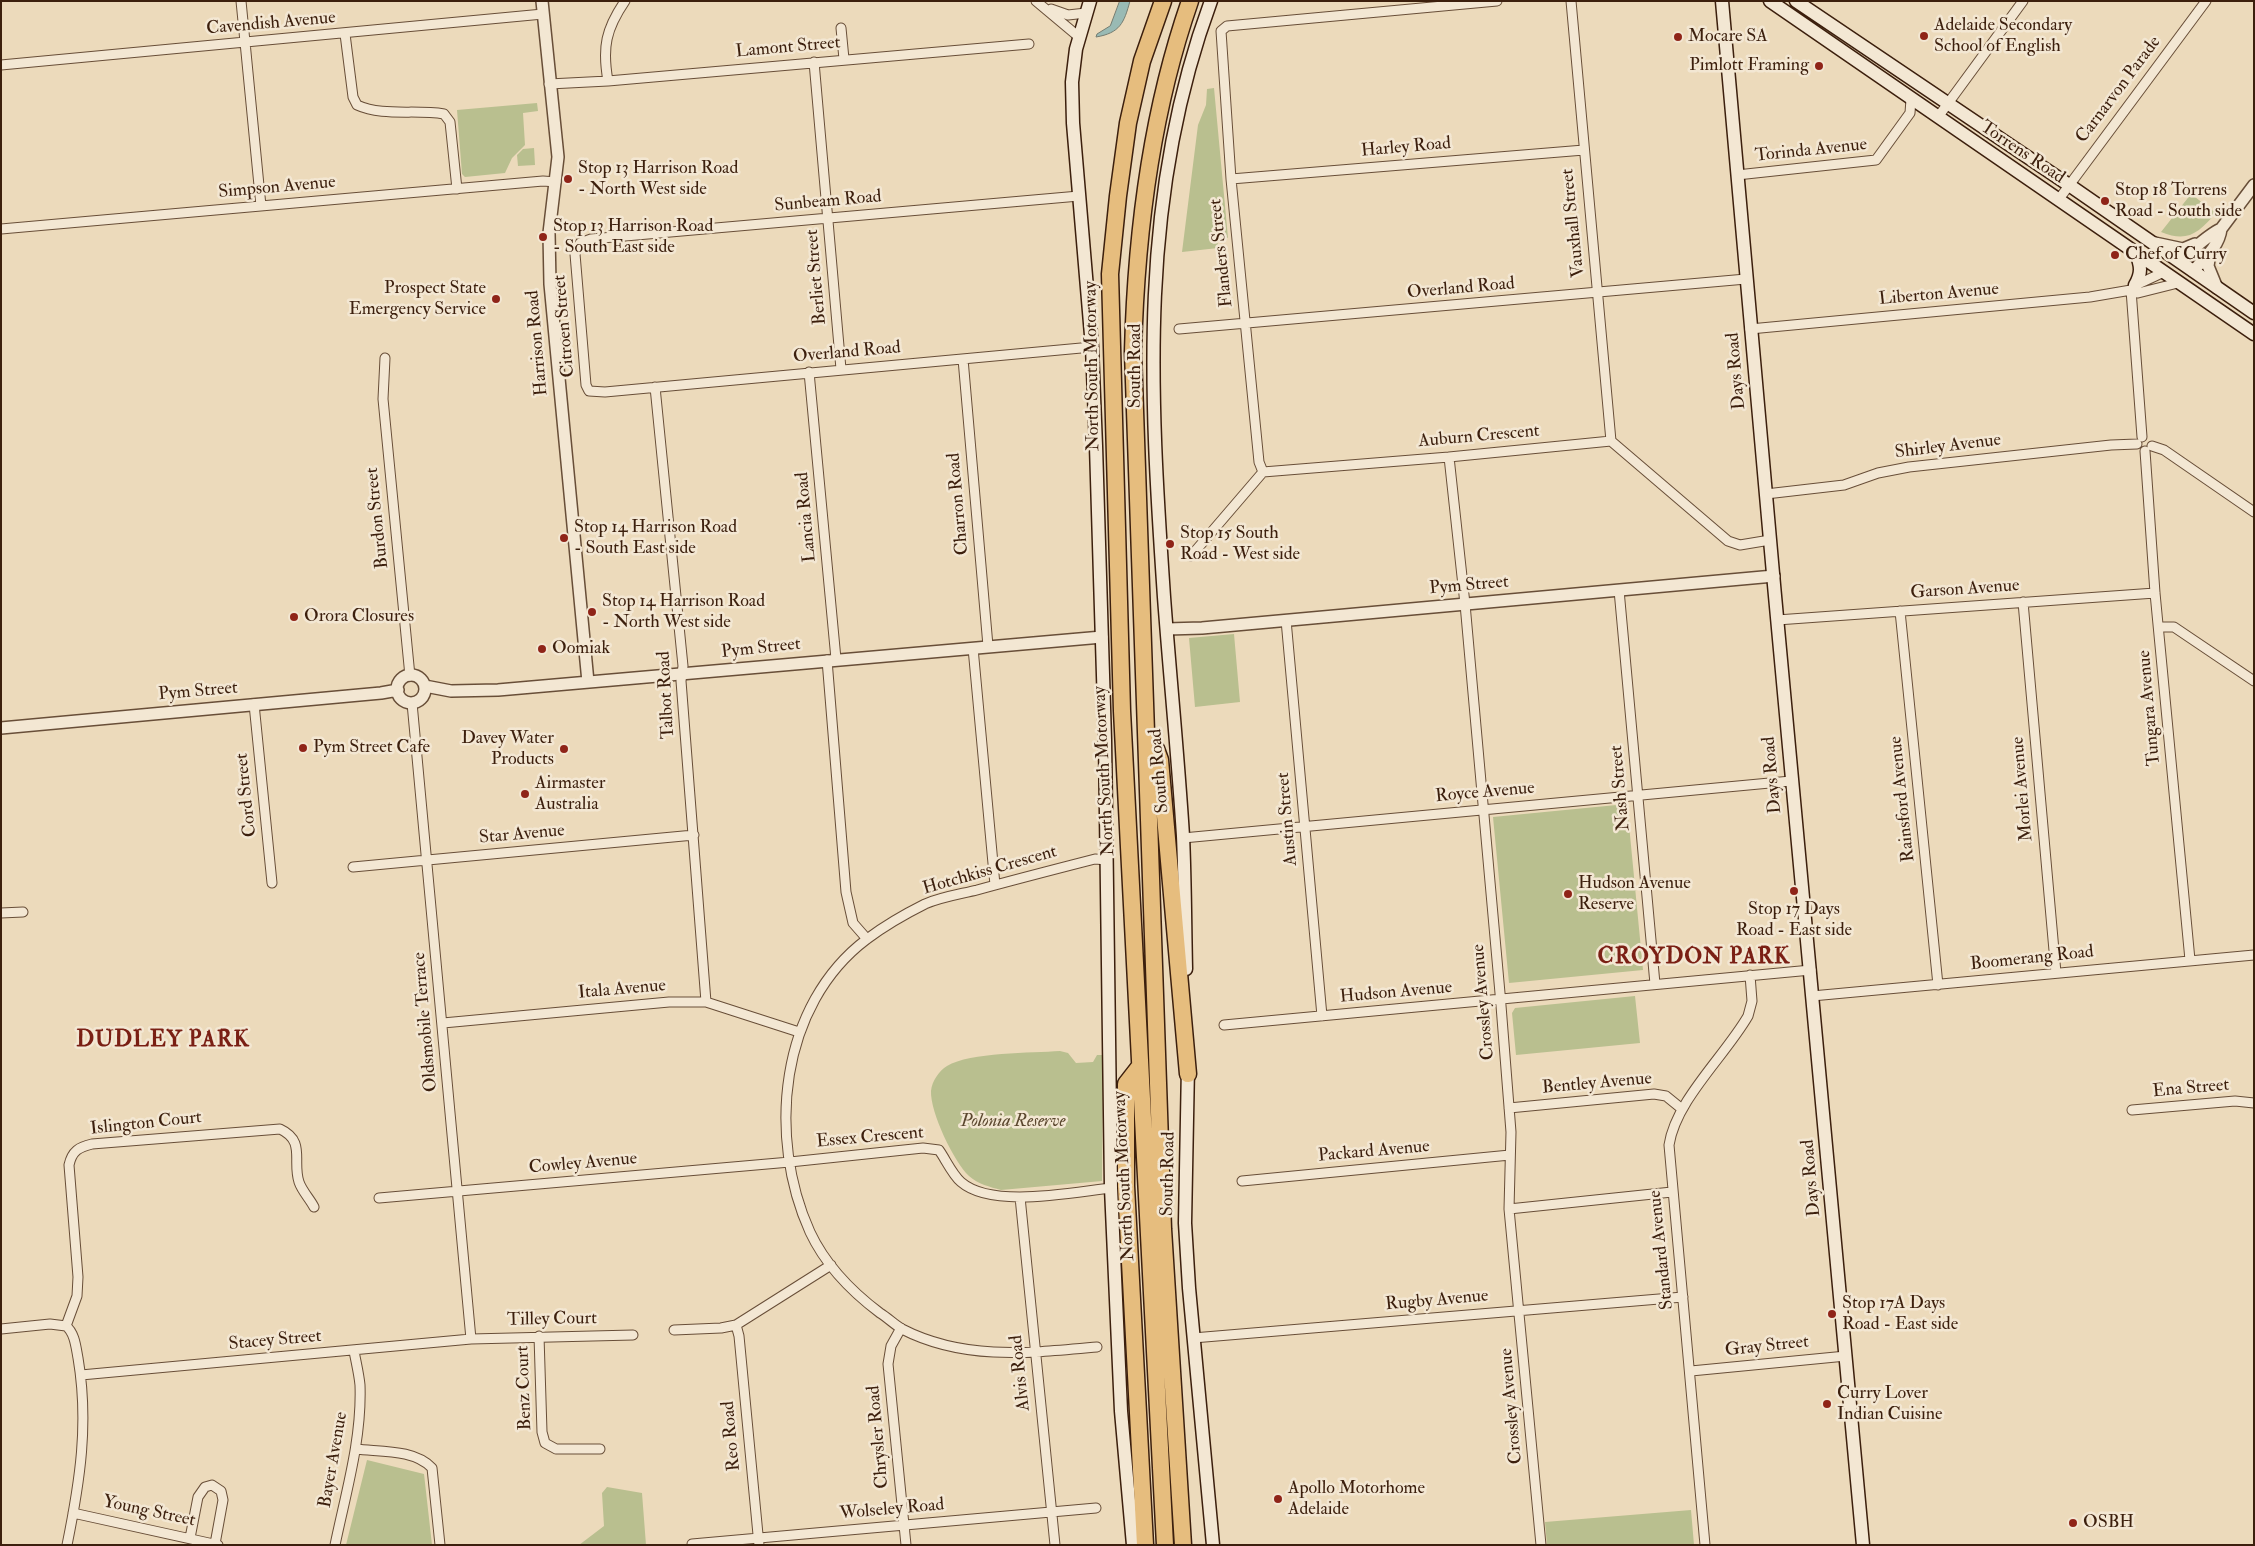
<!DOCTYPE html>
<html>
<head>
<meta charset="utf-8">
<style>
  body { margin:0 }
  #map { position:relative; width:2255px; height:1546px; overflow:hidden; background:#ecdabb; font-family:"IM FELL Double Pica",serif }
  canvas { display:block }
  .frame { position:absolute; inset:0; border:2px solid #3c1f0d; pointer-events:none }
</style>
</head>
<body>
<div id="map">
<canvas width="2255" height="1546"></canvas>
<div class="frame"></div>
</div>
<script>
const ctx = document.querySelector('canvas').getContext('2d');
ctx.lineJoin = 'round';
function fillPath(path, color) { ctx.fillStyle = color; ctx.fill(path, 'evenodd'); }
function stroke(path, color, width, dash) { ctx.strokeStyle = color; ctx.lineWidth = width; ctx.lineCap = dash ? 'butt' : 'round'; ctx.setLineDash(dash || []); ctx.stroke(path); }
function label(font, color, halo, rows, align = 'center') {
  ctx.font = font + ' "IM FELL Double Pica",serif'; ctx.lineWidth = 5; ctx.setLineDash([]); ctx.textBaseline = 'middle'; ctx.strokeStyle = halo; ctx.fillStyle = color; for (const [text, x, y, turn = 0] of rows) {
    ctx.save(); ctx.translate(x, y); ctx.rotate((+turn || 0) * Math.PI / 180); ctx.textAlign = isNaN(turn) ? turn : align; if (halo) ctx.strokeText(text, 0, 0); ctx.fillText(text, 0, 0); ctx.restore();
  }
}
const green = new Path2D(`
  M1214,88L1228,238L1217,232L1218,248L1182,252L1198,125L1206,105L1207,89Z
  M537,103L538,111L523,113L525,145L512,158L505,173L465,177L462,174L457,110Z
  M534,148L535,165L518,166L517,155L523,149Z
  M2191,194L2216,213C2198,233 2188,243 2161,232Z
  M1234,634L1240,702L1195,707L1189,638Z
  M1627,804L1643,970L1509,983L1493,817Z
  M1635,996L1640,1043L1516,1055L1512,1013L1515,1008Z
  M1060,1051L1068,1053L1076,1063L1093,1062L1097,1055H1103L1102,1181L1001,1190C990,1187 978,1184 969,1176C954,1162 930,1112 931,1091C932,1081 939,1071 947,1066C970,1052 1032,1053 1060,1051Z
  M367,1460L424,1474L432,1545H346Z
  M607,1487L642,1493L646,1545H579L604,1526L602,1493Z
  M1691,1510L1694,1545H1547L1545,1522Z`);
const water = new Path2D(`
  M1120,1H1130C1124,23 1120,33 1096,37L1097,34L1110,26Z`);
const minor = new Path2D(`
  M241,1L261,206
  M1036,1L1079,37
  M1571,1L1611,441
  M1051,9L1068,15L1086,13
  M841,28L844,59
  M345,34L353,97L357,105C383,117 415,109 444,114L450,122L457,189
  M814,62L841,369
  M1,65L543,14
  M608,81C602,47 606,29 625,1
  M549,84L608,81L1029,44
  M1938,117L2023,1
  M1737,175L1876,160L1910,113L1911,99
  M1231,179L1584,150
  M1079,196L591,239L580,243L575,254L586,385L589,391L605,392L1092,347
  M2059,199L2206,1
  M1,229L543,181L556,182
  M2134,286L2164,272
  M2131,290L2142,437
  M1179,329L1746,279
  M1750,329L2090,297L2131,290L2138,293L2178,283
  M385,358L383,399L410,676
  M963,359L988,646
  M809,372L836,659
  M655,387L683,666L681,681L706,1002
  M2152,446L2164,450L2254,512
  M2145,451L2155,593L2190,960
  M1449,457L1465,604L1500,993L1511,1132L1509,1209L1541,1545
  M1263,472L1259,462L1231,179L1221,31L1227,26L1497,1
  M1766,494L1844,485L1878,473L1909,467L2111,445L2137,444
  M1191,556L1263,472L1449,457L1611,441L1728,541L1740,545L1770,540
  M1619,590L1655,984
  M2023,602L2056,973
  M1900,611L1938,985
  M1286,620L1322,1016
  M1777,620L2155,593
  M2159,627H2174L2254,681
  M973,648L995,885
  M827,660L846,892L853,923L867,939
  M412,703L471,1339
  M254,704L272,883
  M1183,838L1791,781
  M353,867L694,835
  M1,913L23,912
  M1812,996L2254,955
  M443,1023L669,1002H706L799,1032
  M1224,1025L1811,970
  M1509,1108L1654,1094L1666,1096L1682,1109
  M2132,1110L2235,1101L2254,1103
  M1242,1181L1510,1155
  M1020,1197L1055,1545
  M379,1198L790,1162L923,1148L939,1150C946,1160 952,1174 961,1182C992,1209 1073,1192 1111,1188
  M1509,1209L1672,1192
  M736,1325L739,1336L759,1545
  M66,1326L77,1296L78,1277L69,1165C72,1151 79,1147 92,1144L280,1129C306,1141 292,1161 299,1182C302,1191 310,1199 314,1207
  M66,1326C75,1333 76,1348 78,1358C89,1423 80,1481 67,1545
  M901,1328L891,1346L888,1364L906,1545
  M1,1329L50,1324L66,1326
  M674,1330L721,1328L736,1325L831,1265
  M539,1336L542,1432L545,1443L556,1449H600
  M1193,1338L1683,1297
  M1097,1347C1031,1353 964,1361 902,1329C895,1325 888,1318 880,1313C852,1292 825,1264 810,1232C767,1137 779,1005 867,939C883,927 907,913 925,904C941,897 961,894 977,890C1017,879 1056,869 1095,859L1107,860
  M1691,1371L1846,1356
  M81,1375L471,1339L633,1335
  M356,1449C380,1452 414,1449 432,1468L440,1545
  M73,1513L218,1545
  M190,1538L198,1497L205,1487L212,1485L221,1491L223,1500L215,1544
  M692,1544L1096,1508
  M335,1545C346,1492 362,1439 360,1385C359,1374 356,1362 354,1351
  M1705,1545L1669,1145C1676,1100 1725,1056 1748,1016L1752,1001L1750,975`);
const tertiary = new Path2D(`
  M542,1L558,157L549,233L550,284L588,682
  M2155,243L2183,249L2195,244
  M2210,253L2208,266L2217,288
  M2179,261C2192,251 2207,235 2221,229L2254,185
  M2193,271C2205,258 2219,246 2221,229
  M1167,629L1202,628L1774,576
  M397 689a14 14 0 1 1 28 0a14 14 0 1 1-28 0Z
  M425,686L451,691L498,690L1102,637
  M1,728L381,693L398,690`);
const secondary = new Path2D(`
  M1090,1L1076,49L1072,82L1073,123L1092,347L1096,446L1105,740L1111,1188L1121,1411L1133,1545
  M1722,1C1766,516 1816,1030 1863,1545
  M1770,1L2254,334
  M1796,1L2069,185L2254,313
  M2135,285C2142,273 2141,266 2136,253
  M1186,969C1185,925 1185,880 1183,836C1178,756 1170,677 1164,597C1150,392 1138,198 1211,1
  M1188,1066L1185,1223L1189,1288L1213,1545`);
const motorway = new Path2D(`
  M1163,1L1142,61L1128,123L1118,196L1110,274L1122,711L1165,1545
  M1156,749L1160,760L1188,1074
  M1140,1066L1126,1084V1186L1145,1545
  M1183,1545L1163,1229L1133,352C1136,233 1151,113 1190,1`);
const markers = [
  [1924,36,5,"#8f2418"],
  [1678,37,5,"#8f2418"],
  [1819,66,5,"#8f2418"],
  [568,179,5,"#8f2418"],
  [2105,201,5,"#8f2418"],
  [543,237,5,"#8f2418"],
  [2115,255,5,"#8f2418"],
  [496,299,5,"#8f2418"],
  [564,538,5,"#8f2418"],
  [1170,544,5,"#8f2418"],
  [592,612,5,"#8f2418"],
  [294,617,5,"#8f2418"],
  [542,649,5,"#8f2418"],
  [303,748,5,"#8f2418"],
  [564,749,5,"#8f2418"],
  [525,794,5,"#8f2418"],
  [1794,891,5,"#8f2418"],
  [1568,894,5,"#8f2418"],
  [1832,1314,5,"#8f2418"],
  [1827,1404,5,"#8f2418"],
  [1278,1499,5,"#8f2418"],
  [2073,1523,5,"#8f2418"]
];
const streetNames = [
  ["Cavendish Avenue",271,24,-5],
  ["Lamont Street",788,48,-5],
  ["Carnarvon Parade",2119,90,-53],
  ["Harley Road",1406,148,-5],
  ["Torinda Avenue",1811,151,-6],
  ["Torrens Road",2022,153,34],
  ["Simpson Avenue",277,188,-5],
  ["Sunbeam Road",828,202,-5],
  ["Vauxhall Street",1574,223,-96],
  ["Flanders Street",1222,253,-96],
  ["Berliet Street",817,277,-95],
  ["Overland Road",1461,289,-5],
  ["Liberton Avenue",1939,295,-5],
  ["Citroen Street",565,326,-95],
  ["Harrison Road",538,343,-95],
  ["Overland Road",847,353,-5],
  ["North South Motorway",1093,366,-91],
  ["South Road",1136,366,-90],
  ["Days Road",1737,371,-95],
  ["Auburn Crescent",1479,437,-5],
  ["Shirley Avenue",1948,447,-7],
  ["Charron Road",959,504,-95],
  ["Lancia Road",807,517,-95],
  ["Burdon Street",378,518,-96],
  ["Pym Street",1469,586,-5],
  ["Garson Avenue",1965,590,-4],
  ["Pym Street",761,649,-6],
  ["Pym Street",198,692,-5],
  ["Talbot Road",667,695,-93],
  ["Tungara Avenue",2150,708,-95],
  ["North South Motorway",1105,771,-93],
  ["South Road",1160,771,-95],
  ["Days Road",1773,775,-95],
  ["Nash Street",1621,788,-95],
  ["Morlei Avenue",2023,789,-95],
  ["Royce Avenue",1485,793,-5],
  ["Cord Street",247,795,-96],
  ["Rainsford Avenue",1903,799,-96],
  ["Austin Street",1288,819,-95],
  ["Star Avenue",522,835,-5],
  ["Hotchkiss Crescent",990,871,-16],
  ["Boomerang Road",2032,959,-6],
  ["Itala Avenue",622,990,-5],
  ["Hudson Avenue",1396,993,-5],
  ["Crossley Avenue",1484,1002,-95],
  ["Oldsmobile Terrace",426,1022,-95],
  ["Bentley Avenue",1597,1084,-5],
  ["Ena Street",2191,1089,-5],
  ["Islington Court",146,1124,-6],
  ["Essex Crescent",870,1138,-5],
  ["Packard Avenue",1374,1152,-5],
  ["Cowley Avenue",583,1164,-5],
  ["South Road",1169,1174,-89],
  ["North South Motorway",1125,1176,-93],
  ["Days Road",1812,1178,-95],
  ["Standard Avenue",1662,1250,-96],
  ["Rugby Avenue",1437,1301,-5],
  ["Tilley Court",552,1320,-1],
  ["Stacey Street",275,1341,-5],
  ["Gray Street",1767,1347,-6],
  ["Alvis Road",1021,1373,-96],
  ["Benz Court",525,1388,-92],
  ["Crossley Avenue",1512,1406,-95],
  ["Reo Road",732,1436,-95],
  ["Chrysler Road",879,1437,-95],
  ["Bayer Avenue",334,1460,-80],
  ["Wolseley Road",892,1510,-5],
  ["Young Street",149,1512,12]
];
const poiNames = [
  ["Adelaide Secondary",1934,26],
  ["School of English",1934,47],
  ["Mocare SA",1688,37],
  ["Pimlott Framing",1809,66,"right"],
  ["Stop 13 Harrison Road",578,169],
  ["- North West side",578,190],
  ["Stop 18 Torrens",2115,191],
  ["Road - South side",2115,212],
  ["Stop 13 Harrison Road",553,227],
  ["- South East side",553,248],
  ["Chef of Curry",2125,255],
  ["Prospect State",486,289,"right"],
  ["Emergency Service",486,310,"right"],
  ["Stop 14 Harrison Road",574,528],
  ["- South East side",574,549],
  ["Stop 15 South",1180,534],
  ["Road - West side",1180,555],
  ["Stop 14 Harrison Road",602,602],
  ["- North West side",602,623],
  ["Orora Closures",304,617],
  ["Oomiak",552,649],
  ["Davey Water",554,739,"right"],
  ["Products",554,760,"right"],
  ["Pym Street Cafe",313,748],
  ["Airmaster",535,784],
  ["Australia",535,805],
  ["Hudson Avenue",1578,884],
  ["Reserve",1578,905],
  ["Stop 17 Days",1794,910,"center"],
  ["Road - East side",1794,931,"center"],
  ["Stop 17A Days",1842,1304],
  ["Road - East side",1842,1325],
  ["Curry Lover",1837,1394],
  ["Indian Cuisine",1837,1415],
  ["Apollo Motorhome",1288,1489],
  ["Adelaide",1288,1510],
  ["OSBH",2083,1523]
];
const parkNames = [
  ["Polonia Reserve",1013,1122]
];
const districtNames = [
  ["CROYDON PARK",1694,958],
  ["DUDLEY PARK",163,1041]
];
fillPath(green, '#b9bf8f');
fillPath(water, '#99bab4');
stroke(water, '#747c71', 1);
stroke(minor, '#684e38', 11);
stroke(tertiary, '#684e38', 14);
stroke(secondary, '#3c1f0d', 15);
stroke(motorway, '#3c1f0d', 19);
stroke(minor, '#f3e7d3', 9);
stroke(tertiary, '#f3e7d3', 11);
stroke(secondary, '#f3e7d3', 12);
stroke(motorway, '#e6bd7e', 16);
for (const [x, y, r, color] of markers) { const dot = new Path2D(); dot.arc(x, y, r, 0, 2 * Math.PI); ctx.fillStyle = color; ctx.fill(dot); stroke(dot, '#f3e7d3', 2); }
label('18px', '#3c1f0d', '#f3e7d3', streetNames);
label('18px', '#3c1f0d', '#f3e7d3', poiNames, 'left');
label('italic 18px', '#5b472e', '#f3e7d3', parkNames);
ctx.letterSpacing = '1px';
label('bold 22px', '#7a1f14', '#f3e7d3', districtNames);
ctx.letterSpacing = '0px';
</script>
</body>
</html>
